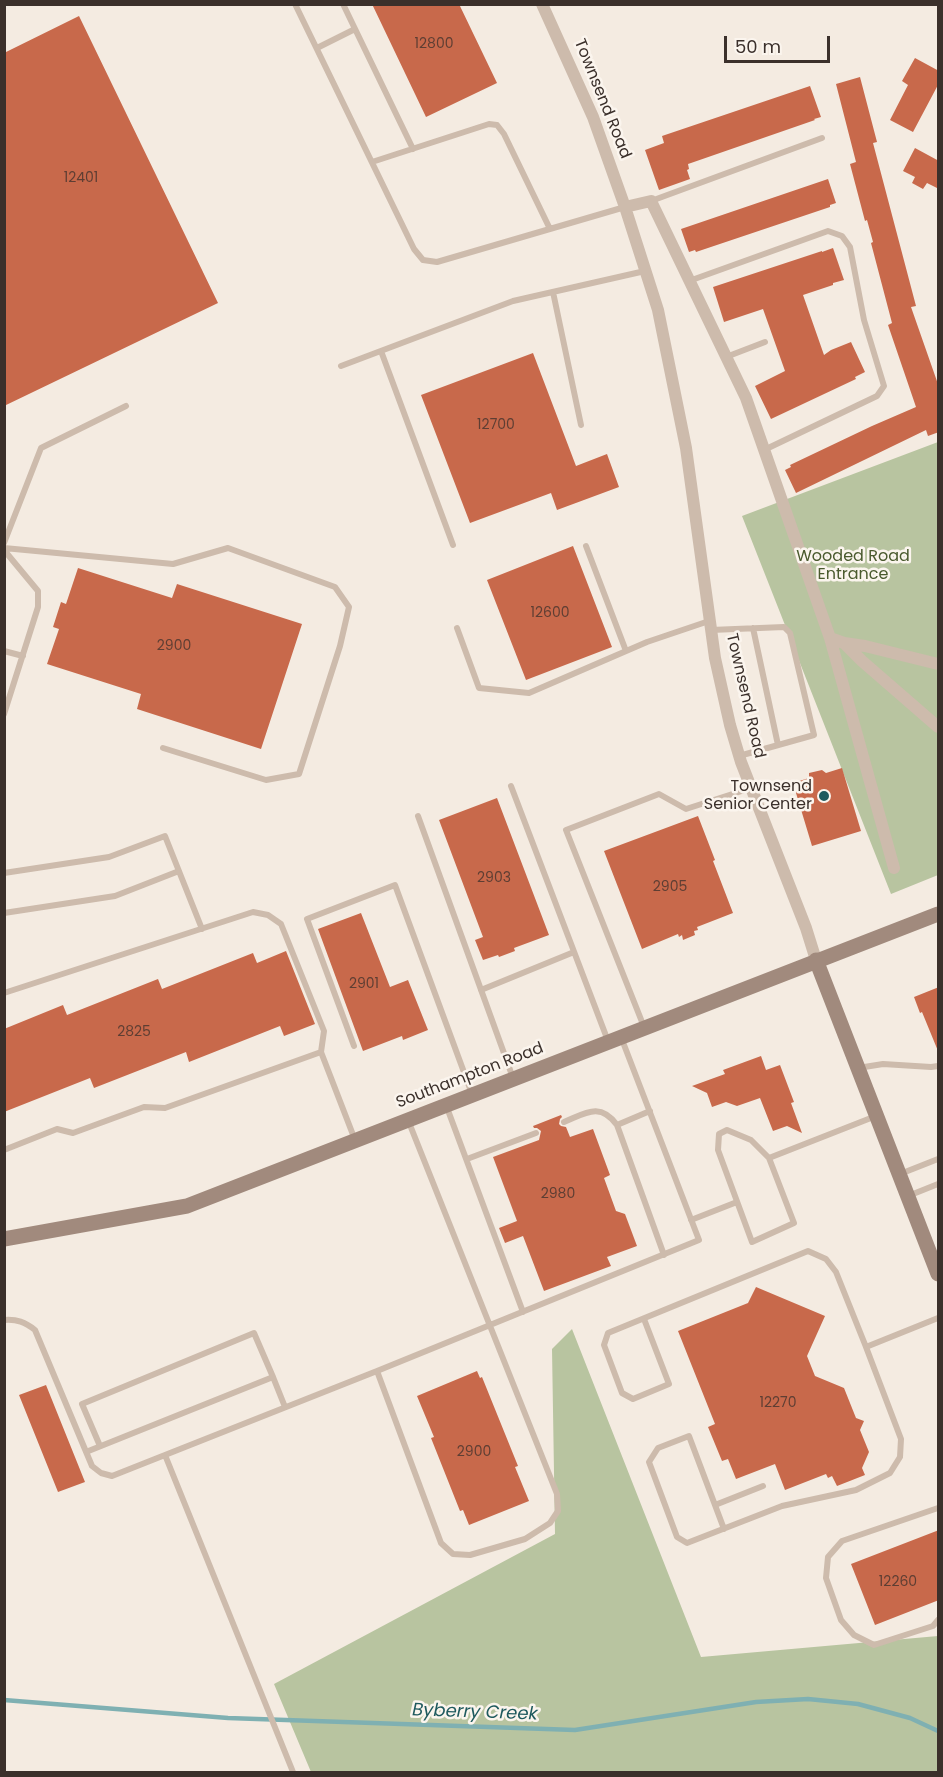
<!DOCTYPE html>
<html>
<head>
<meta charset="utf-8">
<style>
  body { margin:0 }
  #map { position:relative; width:943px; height:1777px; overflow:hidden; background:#f4ebe1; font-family:Poppins,sans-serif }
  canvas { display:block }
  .frame { position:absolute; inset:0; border:6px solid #3b302b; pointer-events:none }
  .scale { position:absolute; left:724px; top:36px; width:106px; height:27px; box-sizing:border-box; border:3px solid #3b302b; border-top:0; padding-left:8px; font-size:18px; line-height:21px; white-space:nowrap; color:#3b302b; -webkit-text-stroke:4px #fbf5ee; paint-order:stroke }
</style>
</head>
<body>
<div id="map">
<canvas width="943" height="1777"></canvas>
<div class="frame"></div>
<div class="scale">50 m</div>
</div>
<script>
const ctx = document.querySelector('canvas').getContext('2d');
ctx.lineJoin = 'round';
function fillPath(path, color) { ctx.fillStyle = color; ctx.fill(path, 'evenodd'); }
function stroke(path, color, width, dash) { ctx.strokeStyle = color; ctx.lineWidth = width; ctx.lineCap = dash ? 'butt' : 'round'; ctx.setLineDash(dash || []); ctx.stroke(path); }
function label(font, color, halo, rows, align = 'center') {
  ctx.font = font + ' Poppins,sans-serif'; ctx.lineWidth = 5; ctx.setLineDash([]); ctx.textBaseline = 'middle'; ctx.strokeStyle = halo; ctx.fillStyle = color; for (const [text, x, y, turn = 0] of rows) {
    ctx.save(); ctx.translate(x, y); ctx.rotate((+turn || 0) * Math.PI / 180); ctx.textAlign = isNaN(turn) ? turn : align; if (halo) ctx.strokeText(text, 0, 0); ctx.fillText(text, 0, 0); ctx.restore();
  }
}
const green = new Path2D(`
  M938,442V875L891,894L742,516Z
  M572,1329L701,1657L938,1636V1772H311L274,1684L555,1534L552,1349Z`);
const stream = new Path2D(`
  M4,1700L228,1718L575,1730L756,1702L808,1699L858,1704L910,1718L938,1731`);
const building = new Path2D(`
  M372,4H459L497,83L426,117Z
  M79,16L218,303L4,406V53Z
  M915,58L939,71V83L913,132L890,120L908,85L902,81Z
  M860,77L877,142L873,143L916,306L911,307L939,387V432L928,436L926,430L796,493L785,470L791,467L790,465L872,426L916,407L888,325L892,323L871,243L873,242L867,220L865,221L850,164L856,162L836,84Z
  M810,86L821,117L814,119L815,120L691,163L688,164L689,169L687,170L690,179L659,190L645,150L664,143L662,136Z
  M915,148L939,161V189L927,183L923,189L912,183L915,177L903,171Z
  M828,179L836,203L830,205V207L696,252L695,250L689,252L681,229Z
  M833,248L844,280L833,283V285L803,295L824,355L831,350L851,342L865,372L855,377L856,379L771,419L755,386L785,371L763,309L724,322L713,287L822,251V252Z
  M533,353L576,466L607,454L619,487L557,510L551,493L470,523L421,395Z
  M573,546L612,647L526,680L487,580Z
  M78,568L172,598L177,584L302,624L261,749L137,709L141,694L47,664L59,629L53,627L61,602L66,604Z
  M842,768L861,831L812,846L793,783L809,778V773L822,770L826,773Z
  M497,798L549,935L514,948L515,951L499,957L498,955L483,960L475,940L483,937L439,820Z
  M698,816L715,860L713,861L733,913L697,927L698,930L694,931L695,935L683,940L682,935L679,937L678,934L642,949L604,851Z
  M361,913L390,987L408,980L428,1030L403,1040L402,1036L363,1051L318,929Z
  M286,951L315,1024L284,1036L280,1026L189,1062L186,1052L94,1088L90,1078L4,1112V1029L63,1005L67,1015L158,979L162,989L253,953L257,963Z
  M939,987V1051H938L922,1012L920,1013L914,997Z
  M761,1056L766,1070L780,1065L794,1102L791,1103L802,1133L787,1126L773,1131L760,1098L737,1106L726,1102L712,1107L707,1093L692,1086L725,1074L723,1070Z
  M561,1115L562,1117L560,1119L559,1124L561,1126L566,1127L570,1137L593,1129L610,1175L604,1178L616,1211L625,1214L637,1246L607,1257L611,1266L544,1291L523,1236L505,1243L499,1228L517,1221L493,1157L539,1140L541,1131L537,1128H534L533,1126Z
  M756,1287L825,1316L807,1356L815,1376L844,1388L856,1418L864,1421L860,1430L869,1452L862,1468L865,1475L837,1486L832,1476L828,1478L826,1474L785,1490L775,1464L736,1479L728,1459L722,1461L708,1427L715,1424L678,1331L748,1303Z
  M477,1371L480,1378L482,1377L518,1466L515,1467L529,1501L469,1525L463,1510L460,1511L431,1438L434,1437L417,1396Z
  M46,1385L85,1482L58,1492L19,1395Z
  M939,1530V1600L875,1625L851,1564Z`);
const lane = new Path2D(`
  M295,4L414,249L423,260L437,262L625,207
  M343,4L413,149
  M317,48L355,29
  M372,162L489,124L497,125L504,134L550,229
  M651,201L822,138
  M689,281L828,231L842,236L850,247L864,320L884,386L877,396L764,450
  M553,292L581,425
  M381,351L453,545
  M726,357L765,342
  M341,366L513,301L645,271
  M4,543L41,448L126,406
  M586,546L626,651
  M4,548L173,564L228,548L335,587L349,607L340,646L299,774L266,780L163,748
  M4,550L38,591V607L4,714
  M457,628L479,688L529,693L647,642L709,621
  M753,628L778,745
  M711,630L784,627L790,633L814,735L739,756
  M4,651L23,656
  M511,786L608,1041
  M418,816L513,1078
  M4,873L109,857L165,836L202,929
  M4,913L115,896L179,871
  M481,990L574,952
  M4,993L253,912L268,915L281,924L324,1031L321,1052L355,1140
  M644,1027L566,830L659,794L686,809L751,788
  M354,1046L307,919L395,885L472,1094
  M858,1068L883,1064L931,1067L938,1066
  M446,1105L523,1312
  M408,1120L557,1494L558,1511L550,1523L525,1539L470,1555L453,1554L441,1543L377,1371L699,1240L621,1037
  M564,1122C586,1113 600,1102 617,1125L664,1255
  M617,1125L650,1111
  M4,1150L57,1129L73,1133L144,1107L165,1108L321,1052
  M769,1158L794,1223L752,1242L718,1150L719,1134L727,1130L751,1140L769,1158L876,1116
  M467,1159L536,1133
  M900,1174L938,1159
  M908,1196L938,1184
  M691,1220L737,1202
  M644,1319L669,1384L633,1399L622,1393L604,1345L608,1333L808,1251L826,1259L836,1272L866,1347L938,1318
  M4,1320C17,1319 25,1322 35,1330L92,1466L101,1473L112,1476L377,1371
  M100,1446L82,1404L254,1333L273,1377
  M86,1452L273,1377L285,1407
  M165,1455L293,1772
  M715,1505L763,1486
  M938,1508L842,1541L828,1557L826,1578L841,1620L854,1635L874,1645L933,1626L938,1620
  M724,1529L689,1436L658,1448L649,1462L677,1537L687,1543L782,1506L856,1490L890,1473L900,1457L901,1439L866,1347`);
const street = new Path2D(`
  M542,4L593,117L625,207L658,310L686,448L715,658L730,725L741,762L806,928L816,960
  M625,207L651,201L746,398L830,638L894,868
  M830,638L844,643L862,661L938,727
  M844,643L865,646L938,664`);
const secondary = new Path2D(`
  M816,960L938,1274
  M4,1239L187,1206L938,914`);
const markers = [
  [824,796,6,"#1f5a5e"]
];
const numberNames = [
  ["12800",434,44],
  ["12401",81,178],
  ["12700",496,425],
  ["12600",550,613],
  ["2900",174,646],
  ["2903",494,878],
  ["2905",670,887],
  ["2901",364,984],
  ["2825",134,1032],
  ["2980",558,1194],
  ["12270",778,1403],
  ["2900",474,1452],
  ["12260",898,1582]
];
const streetNames = [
  ["Townsend Road",602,99,68],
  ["Townsend Road",745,696,77],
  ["Southampton Road",470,1076,-21]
];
const parkNames = [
  ["Wooded Road",853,557],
  ["Entrance",853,575]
];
const poiNames = [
  ["Townsend",812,787],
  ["Senior Center",812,805]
];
const waterNames = [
  ["Byberry Creek",475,1713,2]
];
fillPath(green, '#b8c4a0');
stroke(stream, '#7fb0b2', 4.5);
fillPath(building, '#c8694b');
stroke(lane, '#cdbbac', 6);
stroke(street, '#cdbbac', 12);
stroke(secondary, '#a18a7d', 15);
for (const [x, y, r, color] of markers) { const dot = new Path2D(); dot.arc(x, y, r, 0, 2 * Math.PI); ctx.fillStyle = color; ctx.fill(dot); stroke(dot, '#fbf5ee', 2); }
label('14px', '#5e3e33', null, numberNames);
label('16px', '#3b302b', '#fbf5ee', streetNames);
label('16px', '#4a5a2e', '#fbf5ee', parkNames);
label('16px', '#3b302b', '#fbf5ee', poiNames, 'right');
label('italic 18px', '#1f5a5e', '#fbf5ee', waterNames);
</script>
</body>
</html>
